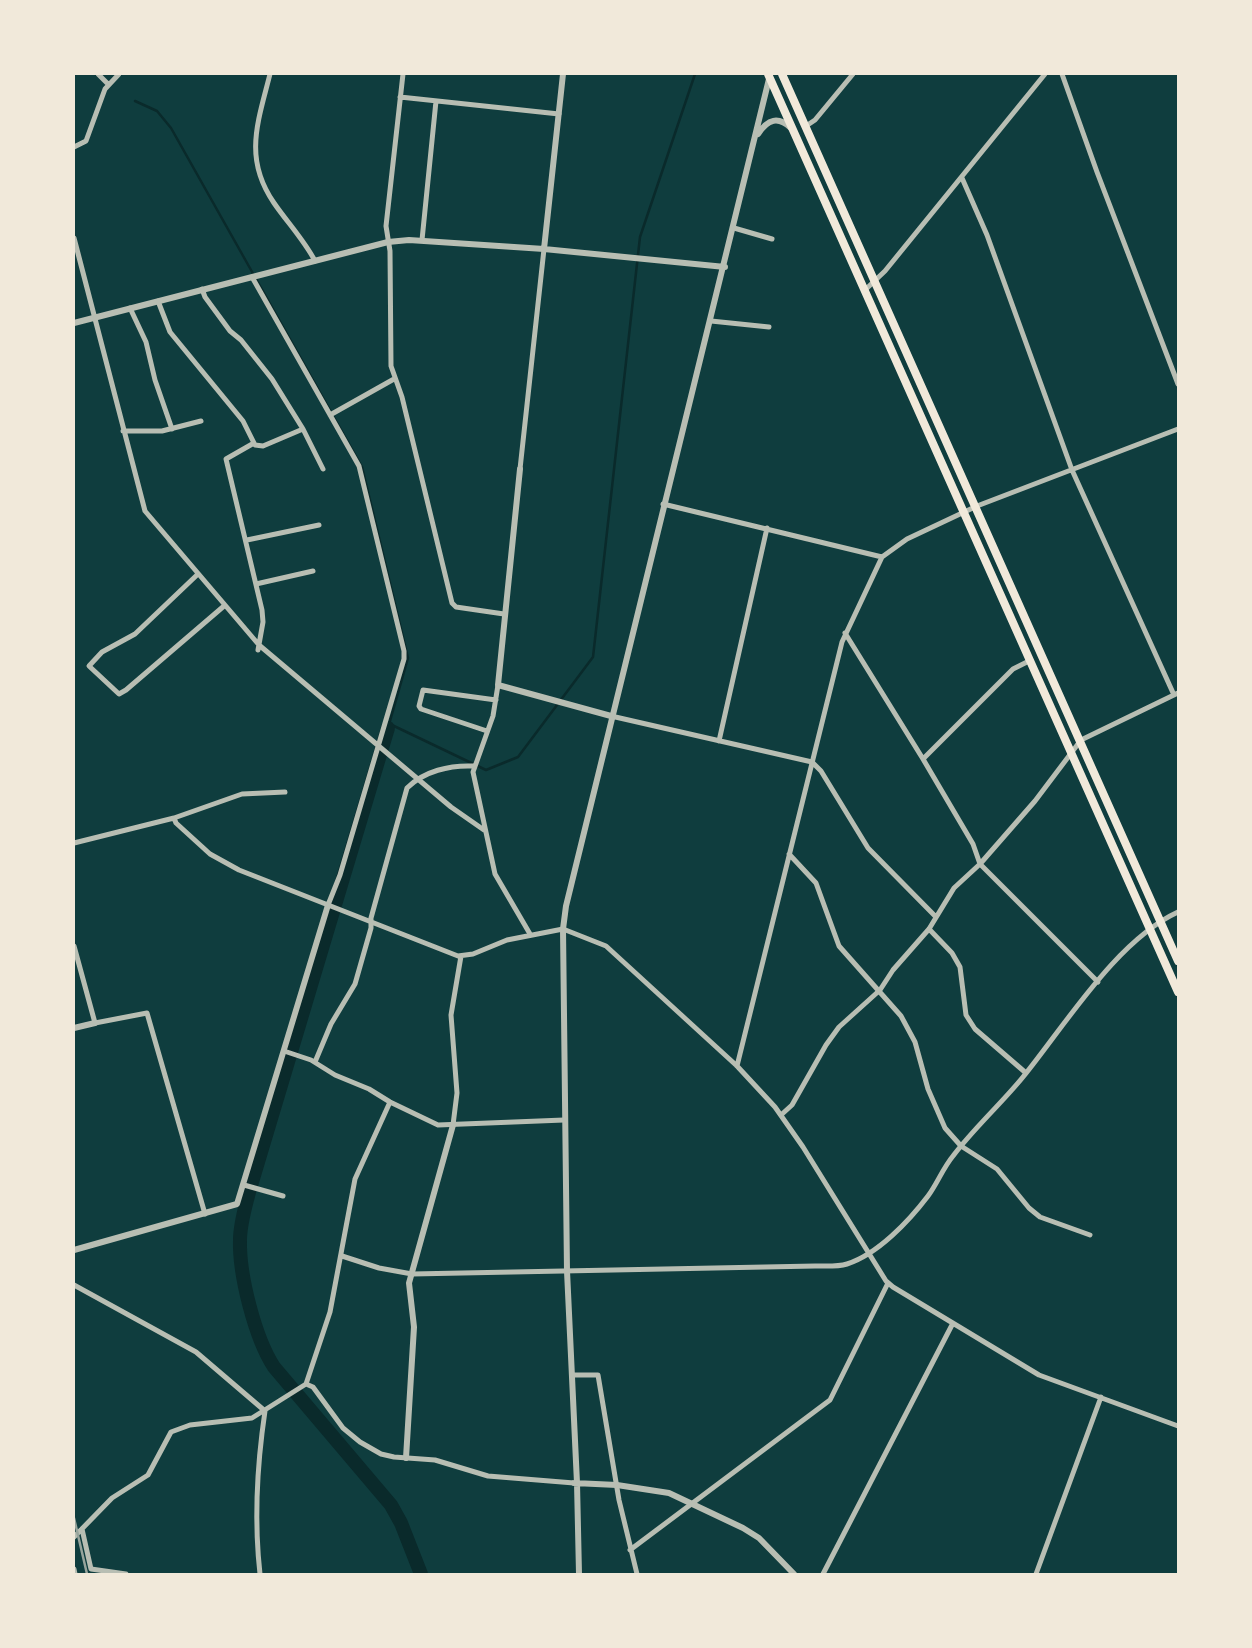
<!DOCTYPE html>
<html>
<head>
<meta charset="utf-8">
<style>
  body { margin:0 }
  #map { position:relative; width:1252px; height:1648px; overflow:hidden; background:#0f3d3e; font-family:Roboto,sans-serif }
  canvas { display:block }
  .frame { position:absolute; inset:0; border:75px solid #f1e9da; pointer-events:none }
</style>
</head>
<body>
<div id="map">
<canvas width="1252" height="1648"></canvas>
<div class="frame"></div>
</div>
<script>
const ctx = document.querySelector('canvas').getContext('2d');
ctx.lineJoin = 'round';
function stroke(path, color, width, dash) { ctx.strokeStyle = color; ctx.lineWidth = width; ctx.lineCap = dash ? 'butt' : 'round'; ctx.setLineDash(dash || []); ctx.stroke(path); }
const stream = new Path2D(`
  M135,101L157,111L171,128L362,467L408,658L388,728L394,726L486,770L518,757L593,657L640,237L695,74`);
const river = new Path2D(`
  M388,728L249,1192C245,1208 240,1224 240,1240C239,1275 255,1338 274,1367L391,1505L401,1523L421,1574`);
const minor = new Path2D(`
  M98,74L108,84
  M270,74C258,122 243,158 274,203C287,222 304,240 315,261
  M403,74L386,226L390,251L391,366L402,397L452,603L456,607L504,614
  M1062,74L1097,172L1178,384
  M400,97L559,114
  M806,126L815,120L853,74
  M74,147L86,141L105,89L119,74
  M962,178L987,235L1072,470L1174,695
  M734,228L772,239
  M74,238L145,511L259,645L451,807L484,830
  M422,240L436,101
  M252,277L359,466L404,651V659L340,875L328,905
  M202,289L205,297L230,331L241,340L272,379L303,429L323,469
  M865,290L885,271L1045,74
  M158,301L170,332L243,421L255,445L263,446L303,429
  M130,308L146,342L155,380L172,429
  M711,321L769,327
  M330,415L394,379
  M123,431H162L201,421
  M254,443L226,459L262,610L263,622L258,650
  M520,469L544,249
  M663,504L882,557
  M247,540L319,525
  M198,574L135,634L102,652L89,666L119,694L126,690L224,606
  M256,584L313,571
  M845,633L923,759L973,844L980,864L1098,982
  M498,685L493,716L473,772L495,874L530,934
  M611,716L812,762L821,771L868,848L936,917
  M487,731L421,709L419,706L423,690L496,700
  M719,741L767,528
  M923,759L1013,669L1029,661
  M174,818L176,823L210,854L239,870L458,956L473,954L507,940L563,929L606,946L737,1066L775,1107L803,1147L886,1281L893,1287L1039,1375L1178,1426
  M74,843L174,818L242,794L285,792
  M789,854L816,883L839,946L901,1016L915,1042L928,1089L945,1128L961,1146L997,1169L1029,1208L1040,1217L1090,1235
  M929,929L952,953L960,967L966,1015L975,1029L1026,1073
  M74,946L95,1023L147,1013L205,1214
  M284,1051L311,1060L335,1075L369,1089L390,1102L438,1125L564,1120
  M315,1062L331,1024L355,984L371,928V918L407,788C424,771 450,765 473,766
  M737,1066L842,642L882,557L907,539L977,506L1178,429
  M781,1115L792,1105L826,1045L839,1027L880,990L893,970L929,929L954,888L980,864L1035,801L1081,740L1178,693
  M453,1125L457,1093L451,1015L461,956
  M244,1185L283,1196
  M342,1256L379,1268L412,1274L815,1266C826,1266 837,1267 847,1264C878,1254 909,1221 928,1196C937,1184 943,1168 953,1156C974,1128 1001,1104 1023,1077C1066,1024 1117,940 1178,912
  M74,1285L196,1352L265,1411
  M572,1375H598L619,1500L637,1574
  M306,1384L313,1387L343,1428L360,1442L381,1454L394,1457L435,1460L488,1476L574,1483
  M82,1529L91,1569L126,1574
  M74,1537L112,1498L148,1475L171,1432L190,1425L252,1418L306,1384L330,1312L355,1179L390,1102
  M630,1550L830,1400L888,1283
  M74,1569L75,1574
  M260,1574C254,1521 257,1465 265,1411
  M823,1574L953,1323
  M1036,1574L1101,1397`);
const tertiary = new Path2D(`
  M758,134C768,119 778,116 791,128
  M544,249L563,74
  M74,323L388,242L409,240L544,249L725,267
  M520,469L498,685L611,716
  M74,1028L95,1023
  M74,1250L237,1204L328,905
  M406,1458L414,1327L409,1283L453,1125
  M574,1483L617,1485L669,1493L743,1528L759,1538L794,1574
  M579,1574L577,1483L567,1271L563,929L566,906L769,79`);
const trunk = new Path2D(`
  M768,74L1178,992
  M782,74L1178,961`);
const rail = new Path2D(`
  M74,1518L87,1574`);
stroke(stream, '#0a2a2b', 2.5);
stroke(river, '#0a2a2b', 14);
stroke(minor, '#b8beb3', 5);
stroke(tertiary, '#b8beb3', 6);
stroke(trunk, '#f1e9da', 8);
stroke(rail, '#97a49c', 2.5);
</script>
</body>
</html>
